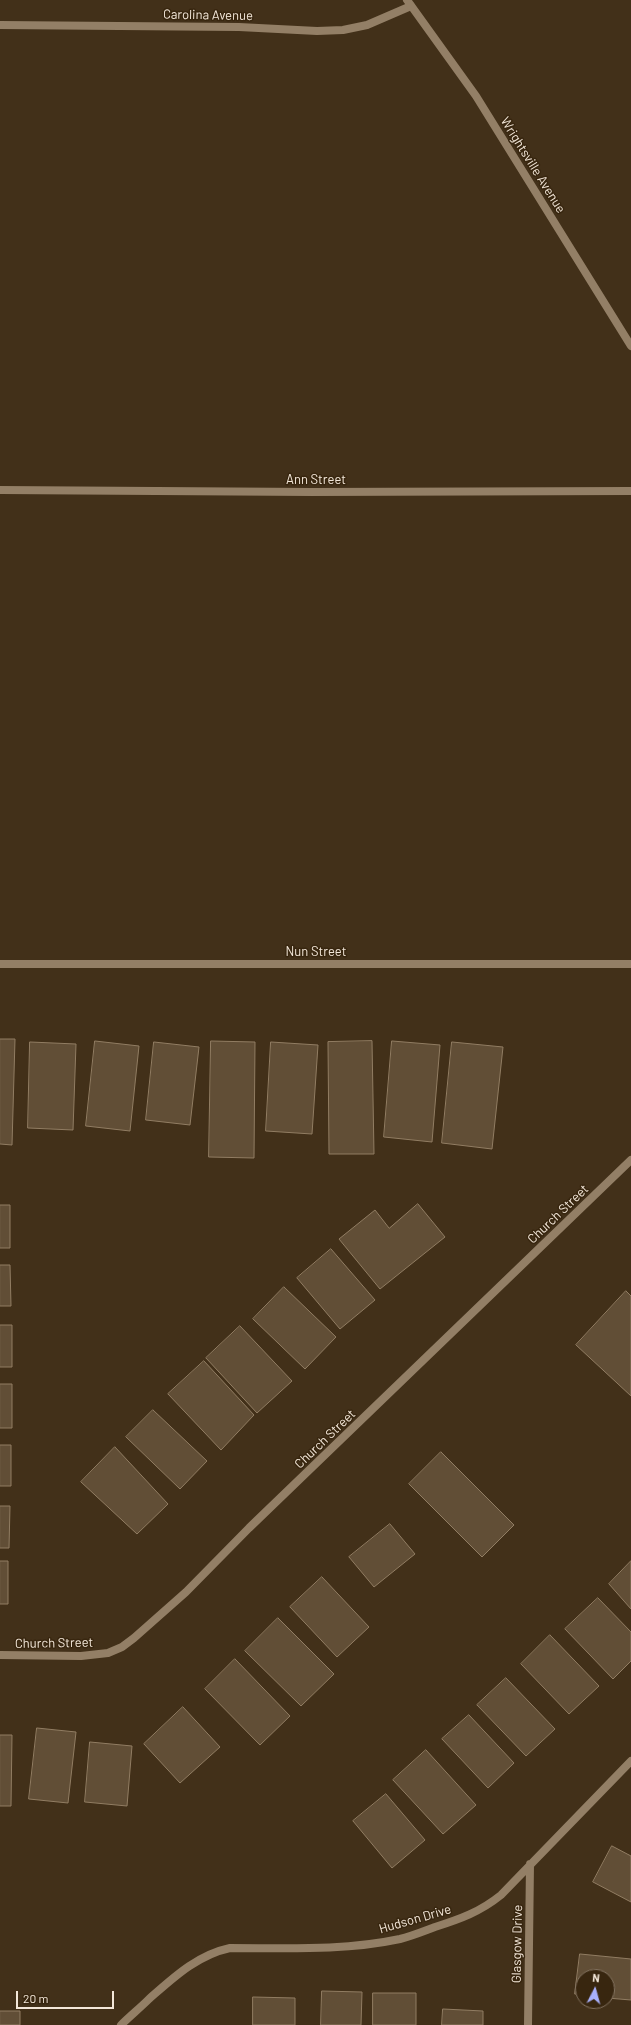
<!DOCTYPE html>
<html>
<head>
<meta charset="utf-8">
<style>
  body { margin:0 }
  #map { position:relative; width:631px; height:2025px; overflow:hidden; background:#423019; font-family:Barlow,sans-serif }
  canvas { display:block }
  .north { position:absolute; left:575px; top:1969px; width:40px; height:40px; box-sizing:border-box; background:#38260f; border:1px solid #837360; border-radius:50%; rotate:6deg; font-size:11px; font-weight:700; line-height:16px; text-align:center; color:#f3e7d9 }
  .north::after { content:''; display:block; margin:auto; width:14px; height:18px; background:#a8b0fc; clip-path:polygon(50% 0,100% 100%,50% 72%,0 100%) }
  .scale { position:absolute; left:16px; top:1991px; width:98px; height:18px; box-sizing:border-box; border:2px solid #f3e7d9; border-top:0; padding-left:5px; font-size:12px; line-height:14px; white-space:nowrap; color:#f3e7d9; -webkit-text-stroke:3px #38260f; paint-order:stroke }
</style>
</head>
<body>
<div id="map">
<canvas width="631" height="2025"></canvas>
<div class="north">N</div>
<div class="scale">20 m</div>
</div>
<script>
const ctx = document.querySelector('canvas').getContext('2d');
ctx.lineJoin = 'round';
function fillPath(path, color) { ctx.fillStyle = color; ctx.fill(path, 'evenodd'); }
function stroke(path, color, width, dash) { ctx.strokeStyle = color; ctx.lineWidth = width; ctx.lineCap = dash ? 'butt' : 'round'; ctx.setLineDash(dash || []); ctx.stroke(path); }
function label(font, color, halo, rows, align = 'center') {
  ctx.font = font + ' Barlow,sans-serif'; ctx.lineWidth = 3; ctx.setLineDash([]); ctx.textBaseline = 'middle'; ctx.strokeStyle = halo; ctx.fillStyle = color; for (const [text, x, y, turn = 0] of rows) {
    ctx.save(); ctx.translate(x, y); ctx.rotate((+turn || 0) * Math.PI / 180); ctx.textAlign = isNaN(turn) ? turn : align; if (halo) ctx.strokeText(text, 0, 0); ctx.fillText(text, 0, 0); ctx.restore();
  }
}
const building = new Path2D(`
  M0,1039H15L12,1145L0,1144Z
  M95,1041L139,1046L130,1131L86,1126Z
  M211,1041L255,1042L254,1158L209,1157Z
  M372,1041L374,1154H329L328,1042Z
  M392,1041L440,1045L432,1142L384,1137Z
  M30,1042L76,1044L73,1130L28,1128Z
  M154,1042L199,1047L190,1125L146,1120Z
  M271,1042L318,1045L312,1134L266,1131Z
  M452,1042L503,1047L492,1149L442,1143Z
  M418,1204L445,1237L380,1289L339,1239L375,1210L389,1228Z
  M0,1205H10V1248H0Z
  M331,1249L375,1300L340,1329L297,1278Z
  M0,1265H10L11,1306H0Z
  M284,1287L336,1337L305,1369L253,1319Z
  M626,1291L631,1296V1396L576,1345Z
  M0,1325H12V1367H0Z
  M240,1326L292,1381L257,1413L206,1358Z
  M204,1361L254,1415L221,1450L168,1394Z
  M0,1384H12V1428H0Z
  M153,1410L207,1461L180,1489L126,1437Z
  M0,1445H11V1486H0Z
  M115,1447L168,1504L137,1534L81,1482Z
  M441,1452L514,1525L482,1557L409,1484Z
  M0,1506H10L9,1548H0Z
  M390,1524L415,1554L374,1587L349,1557Z
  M0,1561H8V1604H0Z
  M631,1561V1609L609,1584Z
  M322,1577L369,1627L337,1657L290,1607Z
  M598,1598L631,1632V1661L613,1679L565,1629Z
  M278,1618L334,1674L301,1706L245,1651Z
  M550,1635L599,1686L569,1714L521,1664Z
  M235,1659L290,1716L260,1745L205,1689Z
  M506,1678L555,1729L526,1756L477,1705Z
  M183,1707L220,1747L180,1783L144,1744Z
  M469,1715L514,1763L488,1788L442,1739Z
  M37,1728L76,1732L68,1803L29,1799Z
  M0,1735H12L11,1806H0Z
  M90,1742L132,1746L127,1806L85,1802Z
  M426,1750L476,1805L443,1834L393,1780Z
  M386,1794L425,1840L392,1868L353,1821Z
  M612,1846L631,1856V1902L593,1882Z
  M580,1954L631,1959V2000L607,1998V1977H583V1995L575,1994Z
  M322,1991L362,1992L361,2025H321Z
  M373,1993H416V2025H373Z
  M253,1997L295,1998V2025H253Z
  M443,2009L483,2011V2025H442Z
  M0,2011H20V2025H0Z`);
const minor = new Path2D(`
  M0,25L239,27L317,31L343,30L367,25L411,6
  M0,490L312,492L631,491
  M0,964H631
  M0,1655L81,1656L108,1653L122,1647L134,1638L186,1592L249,1528L631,1160
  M121,2025C130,2016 140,2008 149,1999C173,1978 197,1955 230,1948C287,1948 344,1951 400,1939C412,1936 424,1931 435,1927C460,1919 480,1912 501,1895L631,1761
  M528,2025L530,1864`);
const tertiary = new Path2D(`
  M407,0L476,96L631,346`);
const streetNames = [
  ["Carolina Avenue",208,15,1],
  ["Wrightsville Avenue",533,165,58],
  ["Ann Street",316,480],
  ["Nun Street",316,952],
  ["Church Street",558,1214,-44],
  ["Church Street",325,1439,-44],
  ["Church Street",54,1643,-1],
  ["Hudson Drive",415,1919,-16],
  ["Glasgow Drive",517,1944,-89]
];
fillPath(building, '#614e36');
stroke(building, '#917d63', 1);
stroke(minor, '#937f66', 8);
stroke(tertiary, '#937f66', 8);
label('13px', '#f3e7d9', '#38260f', streetNames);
</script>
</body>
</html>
